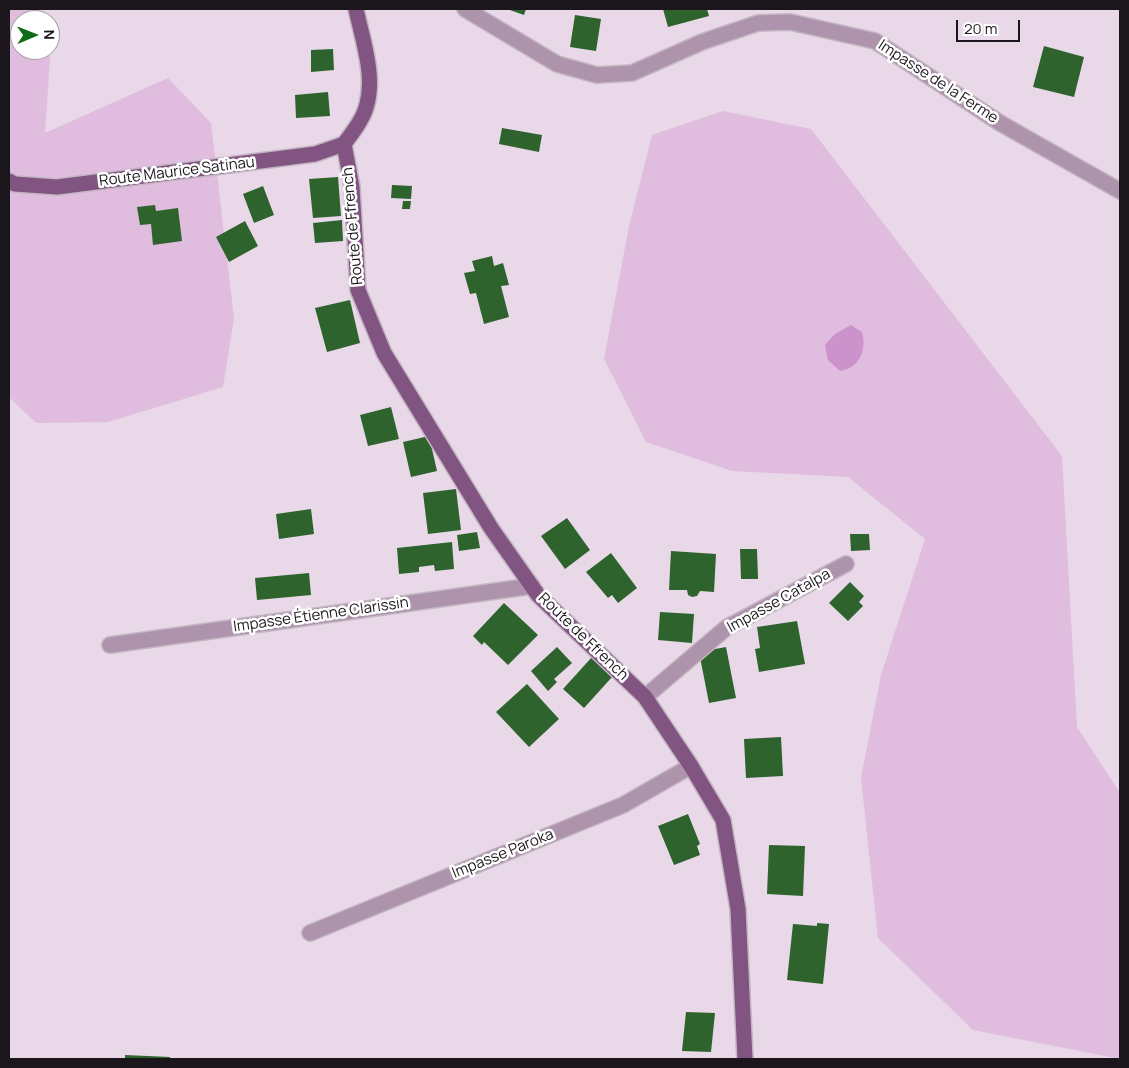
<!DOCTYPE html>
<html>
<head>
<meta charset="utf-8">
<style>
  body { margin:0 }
  #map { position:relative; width:1129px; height:1068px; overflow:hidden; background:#e9d8e8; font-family:Manrope,sans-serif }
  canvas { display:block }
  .frame { position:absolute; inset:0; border:10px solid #1b161b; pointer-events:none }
  .north { position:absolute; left:10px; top:10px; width:50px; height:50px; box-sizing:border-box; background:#fff; border:1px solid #a4a2a4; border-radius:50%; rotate:89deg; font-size:14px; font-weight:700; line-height:20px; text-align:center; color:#1b161b }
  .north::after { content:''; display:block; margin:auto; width:18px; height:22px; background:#0f6c16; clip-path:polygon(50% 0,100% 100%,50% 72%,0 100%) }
  .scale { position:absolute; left:956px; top:20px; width:64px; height:22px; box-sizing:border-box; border:2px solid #1b161b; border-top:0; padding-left:6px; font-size:15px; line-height:18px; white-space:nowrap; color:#1b161b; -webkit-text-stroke:4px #fff; paint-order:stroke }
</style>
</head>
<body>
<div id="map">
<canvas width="1129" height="1068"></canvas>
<div class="frame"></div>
<div class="north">N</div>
<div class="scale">20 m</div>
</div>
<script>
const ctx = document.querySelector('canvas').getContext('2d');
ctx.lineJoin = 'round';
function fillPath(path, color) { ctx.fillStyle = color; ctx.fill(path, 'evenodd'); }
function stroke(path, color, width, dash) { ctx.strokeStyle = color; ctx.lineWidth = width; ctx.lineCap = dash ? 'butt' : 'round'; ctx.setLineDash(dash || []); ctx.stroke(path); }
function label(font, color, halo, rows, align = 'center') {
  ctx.font = font + ' Manrope,sans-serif'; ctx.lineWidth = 5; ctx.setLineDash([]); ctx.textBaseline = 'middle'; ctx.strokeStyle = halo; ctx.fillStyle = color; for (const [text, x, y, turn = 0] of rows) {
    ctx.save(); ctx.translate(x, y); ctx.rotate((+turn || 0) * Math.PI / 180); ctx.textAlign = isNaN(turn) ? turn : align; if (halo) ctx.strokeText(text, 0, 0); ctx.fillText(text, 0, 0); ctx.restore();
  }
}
const green = new Path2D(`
  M9,9H30L35,20H20V50H47L50,59L45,133L168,78L211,123L234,318L223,387L108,422L36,423L9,397Z
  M723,111L811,129L1062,456L1077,727L1120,793V1059L973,1030L878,938L861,778L881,675L925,539L848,477L732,471L646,442L604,359L629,226L652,135Z`);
const water = new Path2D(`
  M851,325L862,332C867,351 859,368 840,371L828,360L825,345L835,334Z`);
const building = new Path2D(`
  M507,9H526L524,15Z
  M663,9H707L709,16L668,27Z
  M575,15L601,19L596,51L570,47Z
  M1044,46L1084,57L1074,97L1033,87Z
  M333,49L334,70L311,72V50Z
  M328,92L330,116L296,118L295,95Z
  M502,128L542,135L539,152L499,144Z
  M338,177L341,216L313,218L309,179Z
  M392,185L412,186L411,199L391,198Z
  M263,186L274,215L254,223L243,194Z
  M403,201H411L410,209H402Z
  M155,205L156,211L178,208L182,241L153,245L151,224L140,225L137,207Z
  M342,220L343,241L315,243L313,223Z
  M245,221L258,246L229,262L216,237Z
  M492,256L494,266L503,263L509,285L501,286L509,317L484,324L476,293L470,294L464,273L475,271L472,261Z
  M350,300L360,343L327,352L315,308Z
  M391,407L399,439L368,446L360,415Z
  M429,436L437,471L411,477L403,442Z
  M456,489L461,530L428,534L423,493Z
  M311,509L314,534L279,539L276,514Z
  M567,518L590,550L565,569L541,536Z
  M477,532L480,548L459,551L457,535Z
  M850,534H869L870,550L851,551Z
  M452,542L454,569L435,571L434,565L419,567V572L399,574L397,548Z
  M740,549H757L758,579H741Z
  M671,551L716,554L714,592L700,591L697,596L692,597L688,595L687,590H669Z
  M611,553L637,588L618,603L612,595L608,598L586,572Z
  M309,573L311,595L257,600L255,578Z
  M850,582L864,596L859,602L863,606L848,621L829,603Z
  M504,603L538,635L508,665L484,642L482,645L473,636Z
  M660,612L694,614L692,643L658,640Z
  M797,621L805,664L759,672L755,649L760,648L757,627Z
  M557,647L572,663L554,679L557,682L548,691L531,671Z
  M726,647L736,698L709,703L699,652Z
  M592,657L613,676L584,708L563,689Z
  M527,684L559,719L529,747L496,712Z
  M781,737L783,776L746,778L744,739Z
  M688,814L700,844L697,846L700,855L674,865L658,826Z
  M769,845L805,846L803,896L767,894Z
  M817,923L829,924L823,984L787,980L793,924L817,926Z
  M686,1012L715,1013L711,1052L682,1051Z
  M125,1055L170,1057V1059H125Z`);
const minor = new Path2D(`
  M465,9L557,64L597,75L632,73L702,42L758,23L790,22L875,41L1000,123L1120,191
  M110,645L532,586
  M645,697L726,628L846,564
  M310,933L623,805L691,766`);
const major = new Path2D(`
  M344,144L352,187L358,290L384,353L491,528L538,595L645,697L691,766L723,820L738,909L745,1059
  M344,144C353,132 364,118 367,104C375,74 362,38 356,9
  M9,181L15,184L57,187L315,154L344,144`);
const streetNames = [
  ["Impasse de la Ferme",938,82,33],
  ["Route Maurice Satinau",177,172,-7],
  ["Route de Ffrench",353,226,-95],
  ["Impasse Catalpa",779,601,-29],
  ["Impasse Étienne Clarissin",321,615,-8],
  ["Route de Ffrench",583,637,44],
  ["Impasse Paroka",503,854,-22]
];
fillPath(green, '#e0bcdf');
fillPath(water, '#cb92cb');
fillPath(building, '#2e632d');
stroke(minor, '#c4b5c3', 18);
stroke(major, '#c4b5c3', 18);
stroke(minor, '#ad93ac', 15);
stroke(major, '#815481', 15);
label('15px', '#1b161b', '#fff', streetNames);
</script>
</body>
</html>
